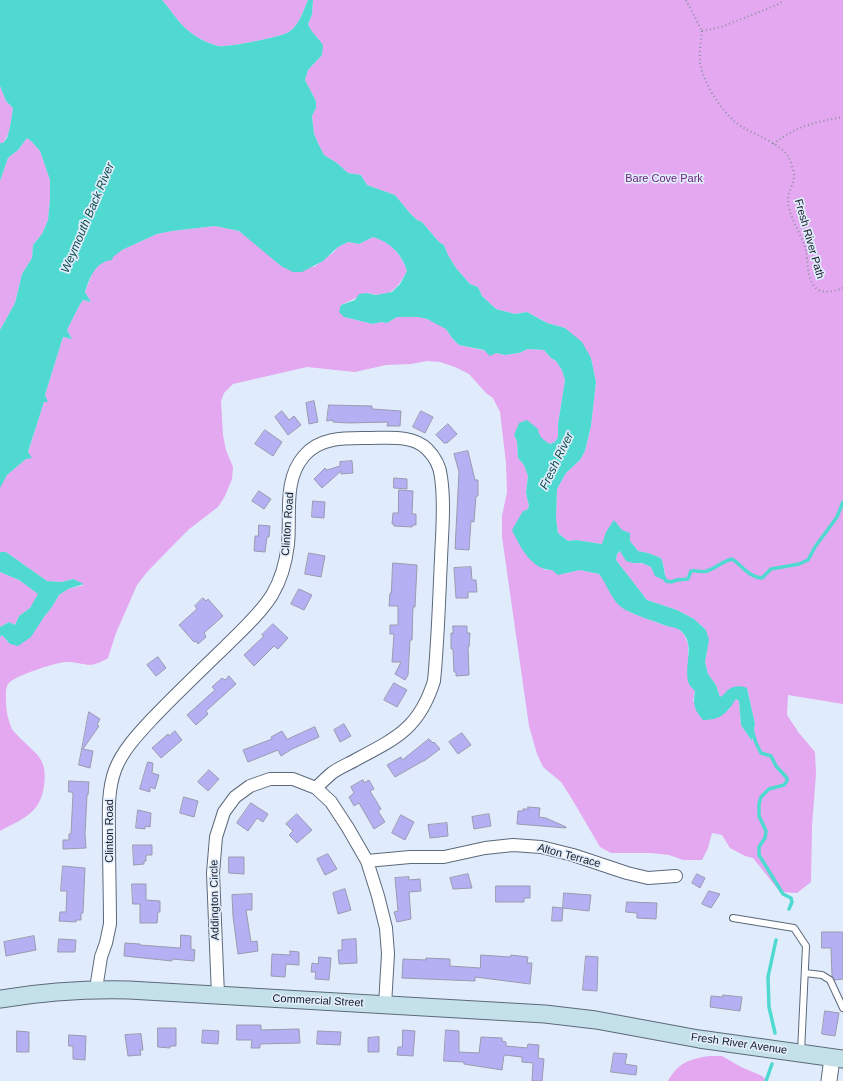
<!DOCTYPE html>
<html>
<head>
<meta charset="utf-8">
<style>
  body { margin:0 }
  canvas { display:block; background:#e0ecfc }
</style>
</head>
<body>
<canvas width="843" height="1081"></canvas>
<script>
const ctx = document.querySelector('canvas').getContext('2d');
ctx.lineJoin = 'round';
function fillPath(path, color) { ctx.fillStyle = color; ctx.fill(path, 'evenodd'); }
function stroke(path, color, width, dash) { ctx.strokeStyle = color; ctx.lineWidth = width; ctx.lineCap = dash ? 'butt' : 'round'; ctx.setLineDash(dash || []); ctx.stroke(path); }
function label(font, color, halo, rows, align = 'center') {
  ctx.font = font + ' Arial,sans-serif'; ctx.lineWidth = 3.5; ctx.setLineDash([]); ctx.textBaseline = 'middle'; ctx.strokeStyle = halo; ctx.fillStyle = color; for (const [text, x, y, turn = 0] of rows) {
    ctx.save(); ctx.translate(x, y); ctx.rotate((+turn || 0) * Math.PI / 180); ctx.textAlign = isNaN(turn) ? turn : align; if (halo) ctx.strokeText(text, 0, 0); ctx.fillText(text, 0, 0); ctx.restore();
  }
}
const green = new Path2D(`
  M162,0H308C303,11 299,27 287,33C280,37 225,48 218,46C209,44 197,38 190,32C180,25 171,10 162,0Z
  M313,0H843V704L788,695L787,715L799,733L815,752L816,774L812,826L811,882L797,893L780,892L753,858L745,856L730,848L722,835L712,833L708,848L702,860H683L669,855L651,853H611L600,847L572,799L561,782L543,767L537,754L529,726L502,537V516L507,492L506,463L500,412L493,398L486,393L469,374L455,367L440,362L427,361L411,364L386,365L355,372L307,367L233,384L224,393L221,401L223,435L226,450L233,467L232,479L225,496L218,507L188,530L147,572L137,585L116,633L108,658C87,671 85,661 65,662C54,663 14,676 8,684C5,689 6,697 6,702C6,711 8,720 12,729C14,732 17,735 20,738C37,755 48,759 44,786C40,814 22,819 0,831V637L2,635L10,644L44,617L52,607L59,595L68,589L84,585L73,579L62,582L47,581L6,552H0V486L7,475L26,459L44,402H47L45,395L63,337L72,339L67,330L79,306L83,300L91,302L85,292L94,269L104,261L122,250L157,234L172,231L215,226L239,231L261,248L314,267L334,252L338,247L348,242L359,244L373,237C391,242 401,254 407,271C397,289 390,299 367,293L341,305L344,317L373,324L381,322L387,323L397,317H418L427,319L438,324L446,329L452,338L459,345L505,355L519,353L528,349L544,350L551,358L556,361L562,370L565,380L558,424V437L555,442L550,444L542,440L538,435H514L517,441L518,458L524,465L528,476L526,493L529,506L527,510L538,565L545,570H552L563,574L580,570L599,574L629,612L666,626L676,627L684,634L688,644V654L695,691L693,701L729,710L731,705L736,699L739,701L741,725L752,741L755,724L747,688L720,697L716,685L708,674L705,662L707,652L706,630L694,619L677,610L647,600L616,560L617,554L620,551L633,563C649,562 655,570 666,580L663,564L661,558L648,553L638,551L630,541L602,544L576,540L568,541L558,533L556,518L557,489L566,473L580,460L585,451L591,426L596,382L591,358L565,328L547,323L527,312L515,314L496,309L482,296L478,287L470,284L456,268L448,255L444,245L439,242L422,222L417,220L409,212L395,195L367,185L361,175L348,173L337,163L324,155L318,143L314,134L312,116L316,108V101L305,80L308,70L322,55L319,39L311,32L308,24L312,15Z
  M0,86L6,101L13,108C11,120 11,133 3,143H0Z
  M27,138L32,142L40,151L50,180V200L48,220L42,234L33,245L32,258L22,274L15,303L0,330V181L8,158L18,150Z
  M0,572L19,580L39,594L30,608L19,616L15,625L9,622L0,627Z
  M709,1056H722L741,1067L760,1075L769,1081H668C678,1063 689,1059 709,1056Z`);
const water = new Path2D(`
  M0,0H162C171,10 180,25 190,32C197,38 209,44 218,46C225,48 280,37 287,33C299,27 303,11 308,0H313L312,15L308,24C312,34 318,37 323,45L322,55L308,70L305,80L316,101V108L312,116L314,134L318,143L324,155L337,163L348,173L361,175L367,185L395,195L409,212L417,220L422,222L439,242L444,245L448,255L456,268L470,284L478,287L482,296L496,309L515,314L527,312L547,323L565,328L582,342L591,358L596,382L591,426L585,451L580,460L566,473L557,489L556,518L558,533L568,541L576,540L602,544L606,532L614,520L622,530L630,533V541L638,551L648,553L661,558L663,564L666,581L655,576L651,567L642,563H633L626,561L620,551L617,554L616,560L647,600L677,610L694,619L706,630L709,640L705,662L708,674L716,685L720,697C724,695 725,693 728,690C732,686 741,685 747,688L755,724L752,741L741,725L739,701L736,699C733,703 731,707 728,710C721,718 713,720 703,720C694,709 693,705 695,691C693,689 690,686 689,684C683,668 695,646 683,633C677,626 671,628 664,625C654,621 628,613 621,607C611,599 607,584 599,574L580,570L558,575L552,570C532,570 520,547 512,530L523,511L527,510L529,506L526,493L528,476L524,465L518,458L517,441L514,435L519,423L527,420L538,429C539,437 543,440 550,444L555,442L558,437V424L565,380L562,370L556,361L551,358L544,350L528,349L519,353L505,355L496,353L490,356L484,350L459,345L452,338L446,329L427,319L418,317H397L387,323L381,322L373,324L344,317L339,312L341,305L355,300L359,294L367,293L376,295L392,292L400,284L407,271C402,254 390,242 373,237L359,244L348,242L338,247L323,261L302,272H293L281,266L239,231L215,226L172,231L157,234L122,250L113,257L112,260C95,262 90,277 85,292L91,302L83,300L79,306L67,330L72,339L63,337L45,395L48,402H44L28,452L32,458L26,459L7,475L0,488V330L15,303L22,274L32,258L33,245L42,234L48,220L50,200V180L40,151L32,142L27,138L18,150L8,158L0,181V143H3L7,138L10,127L13,108L6,101L0,86Z
  M0,552H6L47,581L62,582L73,579L84,584L68,589L59,595L52,607L44,617L31,637L18,646L10,644L2,635L0,637V627L9,622L15,625L19,616L30,608L38,594L19,580L0,572Z`);
const stream = new Path2D(`
  M664,577L666,581L671,582L677,580L688,579L691,571C697,570 701,573 707,571C716,568 723,561 732,559C743,566 748,577 762,578L771,569L799,564L808,560L815,547L837,517L843,502
  M752,730L756,743L761,753L771,756L776,766L787,778V781L784,785L769,789L761,797L759,804V816L766,831L765,838L759,847V855L783,894L791,898L792,902L789,909
  M775,1033L769,1007L768,977L776,940
  M766,1081L772,1064`);
const building = new Path2D(`
  M314,401L318,422L309,424L306,403Z
  M329,405L372,406V409L401,411L400,426H387L388,422L348,423L333,422V420L327,421Z
  M282,411L289,420L294,416L301,425L288,435L275,417Z
  M421,411L433,417L425,433L413,427Z
  M448,424L457,434L447,443H444L436,435Z
  M265,430L282,442L273,456L255,444Z
  M468,451L475,480H478V496H476L474,522L471,521L469,550L455,549L459,472L454,454Z
  M352,461L353,473L341,474V471L322,488L314,479L325,468L327,470L340,466V462Z
  M394,478L407,479V489L394,488Z
  M399,490L413,491L412,514H416V525H413L412,527L394,526V524H392L393,513H398Z
  M259,491L271,499L264,509L252,501Z
  M313,501L325,502L324,518L312,517Z
  M259,525L270,526L269,537H267L265,552L254,551L255,536H258Z
  M309,553L325,556L321,577L305,574Z
  M393,563L417,565L415,607H413L412,640H410L408,675L405,680L395,674L401,662H392L394,634H390V625H398V606H389L390,593H391Z
  M471,567L472,580H476L477,592H468V598H456L454,568Z
  M299,589L312,595L304,610L291,604Z
  M203,598L206,601L208,599L223,616L204,633L206,637L198,644L196,641L194,642L179,625L197,609L195,606Z
  M273,624L288,638L278,649L274,646L254,666L244,655L264,636L262,635Z
  M453,626H467V633H470L469,647H468L469,675L456,676V672H454L453,649H451V633H453Z
  M158,657L166,668L156,676L147,665Z
  M229,676L236,684L206,711L208,714L196,725L187,715L215,690L212,687L222,678L225,680Z
  M394,683L407,690L397,707L384,700Z
  M89,712L100,719L97,725L99,726L83,749L93,751L90,768L79,765Z
  M344,724L351,736L340,742L334,730Z
  M315,727L319,737L292,749L281,756L278,750L248,762L243,750L272,739L271,737L282,731L287,739Z
  M175,731L182,740L161,758L152,748L168,734L169,736Z
  M462,733L471,745L458,754L449,742Z
  M429,739L433,743L434,742L440,749L424,761H423L395,777L387,765L401,757L402,760Z
  M148,762L153,763L152,773L159,775L155,789L150,787V792L140,789Z
  M209,770L219,779L208,791L198,782Z
  M363,780L364,783L369,780L374,789L370,791L381,809L378,811L385,822L374,829L359,803L354,806L349,797L354,793L351,787Z
  M69,781L89,782L88,795H87L85,834L86,848L63,849V840H69V834H71L73,794L72,792H69Z
  M184,797L198,801L194,817L180,813Z
  M251,803L268,814L263,822L257,818L248,831L237,823Z
  M528,807L540,808L539,817L546,818L566,827V828L517,824L518,811H523V809H528Z
  M138,810L151,813L150,827L145,826V829L136,828Z
  M297,814L312,830L297,843L289,835L293,831L286,824Z
  M489,814L491,826L474,829L472,817Z
  M401,815L414,822L405,840L392,833Z
  M447,823L448,836L430,838L428,825Z
  M133,845H152V855H146V861H144V864L134,865Z
  M328,854L337,869L325,875L317,859Z
  M229,857H244V874L229,873Z
  M63,866L85,868L83,913H81V920H76V922L59,921L60,912H66L67,891H61Z
  M468,874L472,888L453,889L450,878Z
  M697,874L705,878L700,888L692,883Z
  M409,877V880L420,879L421,891L409,892L411,919L397,922L394,912L398,911L395,878Z
  M132,884H146V900L160,901V912H158L157,923H140V904H133Z
  M496,886H530V898H524V902H496Z
  M345,889L351,910L338,914L333,893Z
  M709,891L720,894L711,908L702,904Z
  M564,893L591,895L589,911L563,908Z
  M252,894V910H246L251,942L257,941L258,951L238,954L233,916L232,895Z
  M627,902L657,903L656,919L637,918V913L626,912Z
  M553,907L563,908L562,921H552Z
  M822,932H843V979L835,980L832,976L831,948H822Z
  M181,935L191,936V949L195,950L194,961L172,959V961L124,956L125,943L140,944V945L180,948Z
  M34,936L36,950L6,956L4,942Z
  M59,939L76,940L75,952H58Z
  M356,939L357,963L339,964L338,950H342V940Z
  M290,951L299,952V965L286,964L285,977L271,976L272,954L290,955Z
  M481,955L510,957L511,955L528,957L527,963H532L530,984L475,977V981L402,978L403,959L426,960V958L450,959V966L480,968Z
  M586,956L598,957L597,991L583,990Z
  M319,957L331,958L329,980L315,979L316,972H311L312,963L318,964Z
  M723,995L742,997L740,1011L710,1007L711,996L723,997Z
  M825,1011L839,1013L835,1036L822,1034Z
  M237,1025H261V1030L299,1029L300,1043L260,1044V1048H251L252,1040H237Z
  M158,1028H176V1046H170V1048L158,1047Z
  M203,1030L219,1031L218,1044L202,1043Z
  M403,1030L415,1031L413,1056L397,1055L398,1047H402Z
  M446,1030L459,1031V1052L479,1053L481,1037L502,1038V1041L506,1042V1046L527,1048L528,1044L539,1045L538,1058L544,1059L542,1081H532L533,1063L522,1062V1057L504,1055L502,1070L464,1064V1062L444,1061Z
  M17,1031L29,1032V1052H17Z
  M318,1031L341,1032L340,1045L317,1044Z
  M141,1034L143,1050H140L141,1055L128,1056L125,1035Z
  M69,1035L86,1036L85,1060L73,1059V1046H69Z
  M379,1037V1052H368V1038Z
  M614,1053L627,1054L625,1064L637,1066L636,1075L611,1072Z`);
const path = new Path2D(`
  M686,0L702,31
  M702,31C701,42 698,56 701,67C705,86 726,119 744,128C756,135 783,145 789,158C791,163 794,171 794,176C794,184 788,192 788,200C788,217 802,234 806,251C808,262 807,282 817,289C824,294 835,291 843,288
  M702,31L721,27L777,5L784,0
  M773,144C797,126 814,122 843,117`);
const service = new Path2D(`
  M733,918L794,928L806,946L801,1052
  M805,973L822,975L830,980L843,1008`);
const minor = new Path2D(`
  M367,861L410,857H444L485,848L513,845L541,847L573,855L627,873L648,878L676,876
  M96,989L101,957L106,943L110,924C110,896 109,867 109,838C109,816 107,792 115,770C122,751 138,734 152,719C176,694 201,670 226,646C242,630 260,614 272,595C281,580 286,562 288,544C291,515 283,480 304,456C320,436 348,438 371,438C390,438 413,435 427,449C435,457 440,466 441,477C445,504 442,532 441,559C439,600 438,641 434,681C420,726 399,737 359,758C351,763 340,767 332,773C326,778 321,783 316,788
  M218,995L213,873L216,837L224,812L235,797L250,786L270,779H293L316,788L331,802L348,828L367,861L378,896L386,928L388,954L385,1005`);
const tertiary = new Path2D(`
  M829,1081L832,1058`);
const secondary = new Path2D(`
  M0,999C43,992 86,989 129,990L545,1014L596,1020L699,1039L843,1059`);
const parkNames = [
  ["Bare Cove Park",664,179]
];
const streetNames = [
  ["Fresh River Path",809,239,74],
  ["Clinton Road",288,524,-86],
  ["Clinton Road",110,831,-90],
  ["Alton Terrace",569,856,15],
  ["Addington Circle",215,900,-91],
  ["Commercial Street",318,1001,3],
  ["Fresh River Avenue",739,1044,8]
];
const waterNames = [
  ["Weymouth Back River",88,218,-67],
  ["Fresh River",557,461,-64]
];
fillPath(green, '#e3a8ef');
fillPath(water, '#50d9d0');
stroke(stream, '#50d9d0', 3.5);
fillPath(building, '#b5b0f3');
stroke(building, '#9b9ab0', 1);
stroke(service, '#5c697b', 8);
stroke(minor, '#5c697b', 14);
stroke(tertiary, '#5c697b', 17);
stroke(secondary, '#5c697b', 19);
stroke(path, '#88919d', 2, [1, 3]);
stroke(service, '#fff', 6);
stroke(minor, '#fff', 12);
stroke(tertiary, '#fff', 15);
stroke(secondary, '#c4e1ea', 17);
label('11px', '#6b2579', '#e0ecfc', parkNames);
label('11px', '#151a21', '#e0ecfc', streetNames);
label('italic 12px', '#0e4b47', '#e0ecfc', waterNames);
</script>
</body>
</html>
